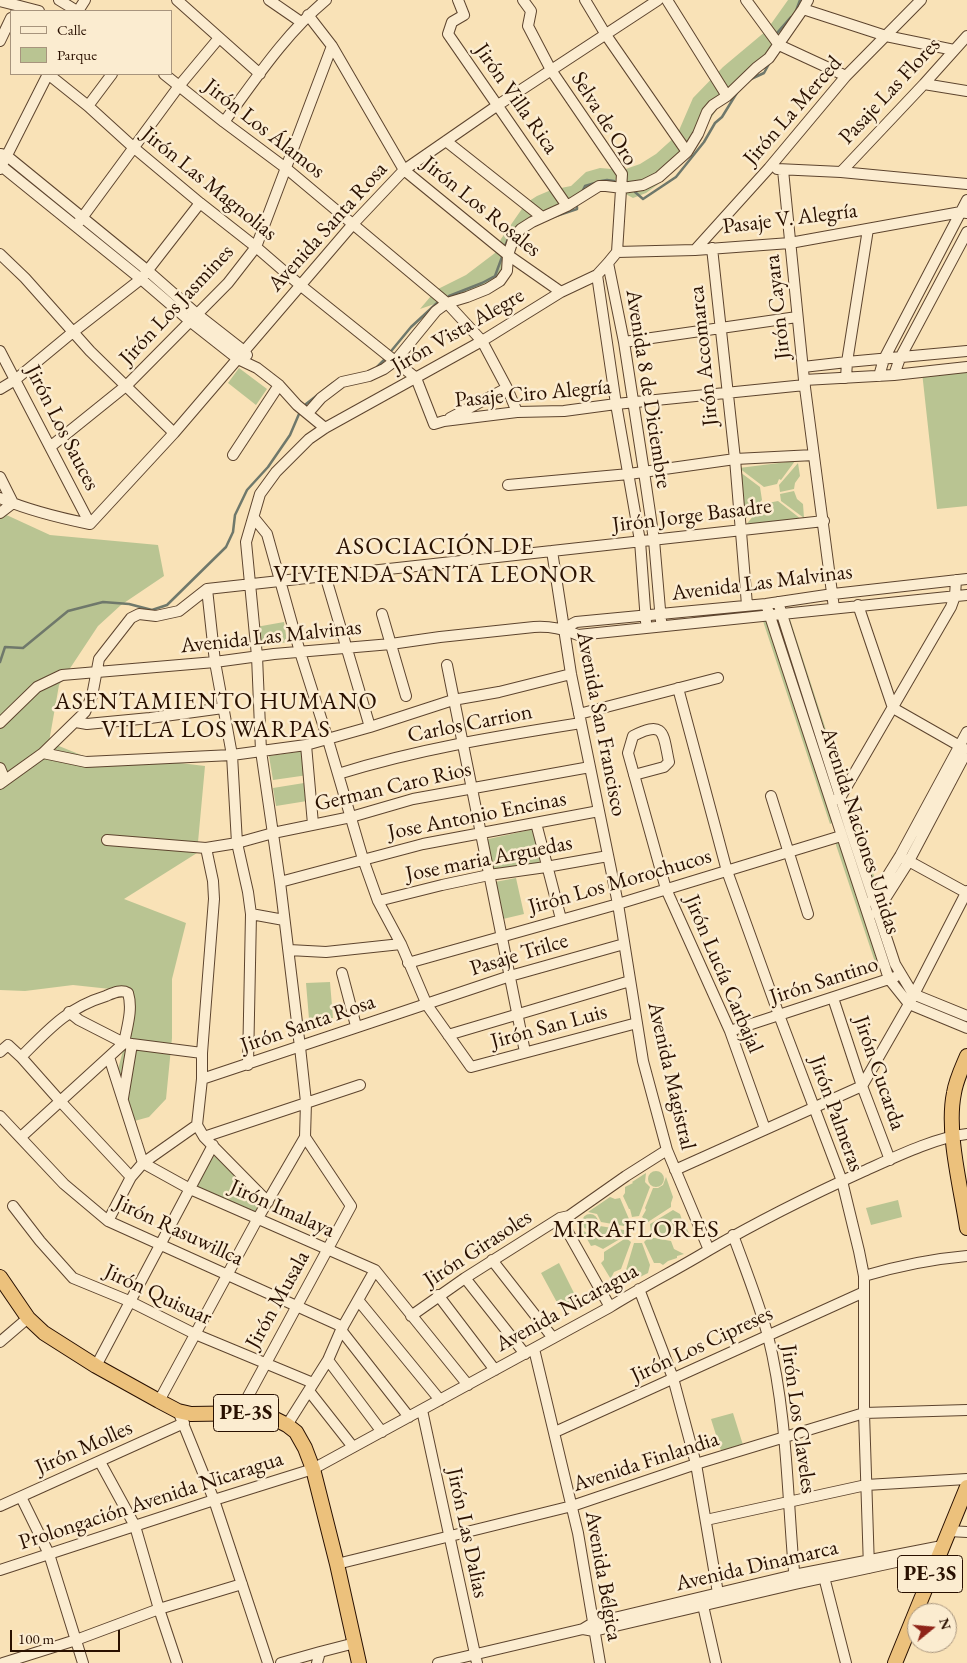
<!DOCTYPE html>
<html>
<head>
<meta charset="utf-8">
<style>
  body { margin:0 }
  #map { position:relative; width:967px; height:1663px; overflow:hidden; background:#f9e2b7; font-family:"EB Garamond",serif }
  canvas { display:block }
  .legend { position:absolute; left:10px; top:10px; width:162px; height:65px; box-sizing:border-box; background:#fbecd0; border:1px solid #a7947d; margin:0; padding:6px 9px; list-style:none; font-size:15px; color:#291000 }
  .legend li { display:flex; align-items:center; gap:10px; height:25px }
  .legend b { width:25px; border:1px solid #a7947d }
  .north { position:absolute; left:907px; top:1603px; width:50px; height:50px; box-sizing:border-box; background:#fbecd0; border:1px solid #a7947d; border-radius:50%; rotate:73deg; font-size:14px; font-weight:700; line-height:20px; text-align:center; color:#291000 }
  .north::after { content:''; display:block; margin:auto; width:18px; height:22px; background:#8f2418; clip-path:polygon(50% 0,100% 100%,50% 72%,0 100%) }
  .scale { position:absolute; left:10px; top:1630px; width:110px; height:22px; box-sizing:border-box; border:2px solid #291000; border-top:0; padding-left:6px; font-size:15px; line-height:18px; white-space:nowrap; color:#291000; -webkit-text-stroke:4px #fbecd0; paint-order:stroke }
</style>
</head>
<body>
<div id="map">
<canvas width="967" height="1663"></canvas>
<ul class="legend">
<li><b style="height:6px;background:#fbecd0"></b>Calle</li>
<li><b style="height:14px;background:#b9c492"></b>Parque</li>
</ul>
<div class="north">N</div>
<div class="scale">100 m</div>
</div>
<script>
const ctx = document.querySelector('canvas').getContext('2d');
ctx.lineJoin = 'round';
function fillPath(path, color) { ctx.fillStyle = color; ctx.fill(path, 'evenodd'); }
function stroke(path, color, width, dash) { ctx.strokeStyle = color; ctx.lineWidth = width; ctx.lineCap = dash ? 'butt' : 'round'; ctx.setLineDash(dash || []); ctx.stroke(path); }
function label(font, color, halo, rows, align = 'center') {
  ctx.font = font + ' "EB Garamond",serif'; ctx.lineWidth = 5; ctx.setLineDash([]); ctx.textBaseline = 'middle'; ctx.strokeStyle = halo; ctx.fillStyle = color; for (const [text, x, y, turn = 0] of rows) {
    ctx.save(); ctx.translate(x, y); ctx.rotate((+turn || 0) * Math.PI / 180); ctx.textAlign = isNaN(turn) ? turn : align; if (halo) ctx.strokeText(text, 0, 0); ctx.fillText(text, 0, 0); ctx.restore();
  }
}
const green = new Path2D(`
  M788,0H813L784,37L730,88L693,147L681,163L664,180L646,193L633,198L607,184L535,217L513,243L511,260L496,283L420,309L436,290L466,275L495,253L501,239L526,203L537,196L551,190L571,186L586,172L600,168L623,170L640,164L656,154L677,135L693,98L723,67L766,31Z
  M967,367V506L937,509L922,372Z
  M239,368L267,389L256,405L228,383Z
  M795,461L781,480L779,479L777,484L764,487L739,468Z
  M798,463L800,476L795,483L794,489L780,492L779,485Z
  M736,469L760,487L762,500L742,523Z
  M794,491L797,499L803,504L804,518L781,501L780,494Z
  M778,501L801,519L745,526L763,504Z
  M0,512L50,535L158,545L164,576L121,605L98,626L59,685L49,742L91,759H146L205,766L197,853L124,899L186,923L172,979V1038L166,1099L149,1117L127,1123L113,1088L128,1032L129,991L73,985L25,991L0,990Z
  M787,610L838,767L836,769L784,611Z
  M765,614L834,822L830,824L761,615Z
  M284,622L287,642L260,647L256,627Z
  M777,625H780L832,786H831Z
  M304,751L308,775L273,780L269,756Z
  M304,783L307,801L276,806L273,788Z
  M850,800L876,882H872L846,801Z
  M534,829L540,863L491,871L484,840Z
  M838,838L880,964L876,965L834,839Z
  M516,878L524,914L503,919L495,882Z
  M330,982L333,1018L309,1019L306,983Z
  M213,1152L261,1204L257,1212L252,1213L197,1188L195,1184Z
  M648 1179a8 8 0 1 1 16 0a8 8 0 1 1-16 0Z
  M646,1173L645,1182L650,1187L639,1216L632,1217L630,1209H629L623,1196L625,1193V1187L633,1183L632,1182Z
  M666,1177L673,1197L671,1203V1207L648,1222L642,1217L646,1210L645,1208L653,1188H658L663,1185Z
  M610,1197L615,1199L620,1198L629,1219L624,1226L601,1222L597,1214L588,1212Z
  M898,1200L902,1217L871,1225L866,1208Z
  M673,1210L680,1214L683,1223L684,1222L690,1236L684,1232L677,1233L672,1237L651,1233L650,1224Z
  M582 1222a8 8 0 1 1 16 0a8 8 0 1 1-16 0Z
  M600,1226L624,1230L625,1236L603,1249L595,1245L591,1246L582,1230L587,1233H594Z
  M649,1237L671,1241L674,1249L684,1254L677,1256V1258L668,1261L663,1265L660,1263H654L644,1242Z
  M626,1238L631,1242L621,1269L614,1272L611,1278L612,1281L601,1263L604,1260V1252Z
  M634,1243H642L650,1265L648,1273L626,1284L629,1279L626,1270Z
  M559,1263L577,1299L560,1308L541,1273Z
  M733,1413L743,1445L721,1451L711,1419Z`);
const stream = new Path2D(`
  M796,11L800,0
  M777,33L791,17
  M751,79L764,73L770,62
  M601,181L607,180L614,181
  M583,190L585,186L595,183
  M635,192L643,199L676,177L704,142L715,123L722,117L738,91
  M553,217L577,209V207
  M505,246L512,230
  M449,296L482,283L495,276L502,257
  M392,350L411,327L437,303
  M377,367L385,359
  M306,404L333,383
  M0,662L5,647L23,648L68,611L103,602L129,604L152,610L167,605L226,547L233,532L235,515L247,490L268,467L290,435L299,414`);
const minor = new Path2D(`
  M59,0L77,11
  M177,0L260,74
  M269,0L301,22
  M458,0L464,15L452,22L448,34L567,206
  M585,0L606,35L687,152
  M667,0L727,96
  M746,0L779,45L846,76
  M0,1L39,11
  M803,9L886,36L954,50
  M78,11L85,0
  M308,15L332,46L404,170L508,255L561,292
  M0,41L11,18
  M164,74L224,122L287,169L447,303L482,341L507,388L517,412
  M924,84L967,91
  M88,106L112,74
  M224,122C255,80 285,34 326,0
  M446,141L542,217
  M1,154L7,156L148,271L198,315L244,351L247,355
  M0,165L141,279L191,322L238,359L257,368L279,385L297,405L325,428
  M0,169L48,74L88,106L133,147L200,203L256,247L300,285L416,378L434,424L444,421L517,412L564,411L616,404L805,385
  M777,169L841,172L967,184
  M783,170L804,380L834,608
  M841,172L924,84L967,36
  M79,222L179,86L219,38
  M712,248L735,459L747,605
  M695,250L769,168L846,76L921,0
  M617,252L695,250L790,243L961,212L967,213
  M0,254L25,278L90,351L174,433
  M608,263L624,342L644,472L654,540L661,621
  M597,275L616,404L640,541L646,622
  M624,342L797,317
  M0,351L90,524
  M803,367L847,362L967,351
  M894,375L900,358L967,232
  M879,376L884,359L967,200
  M846,378L847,362L868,229
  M804,380L894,375L967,367
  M0,389L15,380L73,332L141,279L200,203
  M308,413L321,398L342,382L369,376L384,369L396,360L436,311L447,303L467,297L487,289L500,281L507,271L508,255L514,237L521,229L532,222L567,206L599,186H606L622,188L643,185L659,177L687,152L698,134L707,112L713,105L727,96L756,68L769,58L803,9L808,0
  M450,418L507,388
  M50,447L127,385L228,283L256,247L332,46
  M233,455L279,385
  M0,477L13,503L0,513
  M508,485L629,474L735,459L814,455
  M0,498C28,510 60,518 90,524L174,433L353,224L404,170L498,105L658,0
  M254,518L267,534L300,652L328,740L363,859L378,901L401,944L427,1005L471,1067L637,1023
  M552,551L571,674L618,904L643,1061L667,1150L709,1250
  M325,575L370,727
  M207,589L215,662L232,755L237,843L248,892L251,914L248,1065
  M778,602L851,831L895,964L913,994L967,1016
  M766,604L889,979L909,1004L967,1028
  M858,605L893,708L965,749
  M382,614L406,696
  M563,629L576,622L766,604L833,594L967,579
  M447,665L525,1052
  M678,688L727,871L779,1015L842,1181L859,1251L864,1276V1413L869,1568
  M579,714L718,678
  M76,722L87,724L150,718L223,708
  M0,723L37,687L62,675L215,662L274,654L391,644L440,637L534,627C551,626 563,629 578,635L967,595
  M306,745L313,824
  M43,753L86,762L232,755L306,745L370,727L453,700L499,692L571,674
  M0,768L5,780
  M338,774C418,749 499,736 581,723
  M634,775L664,767L669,762C663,735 666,719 633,736L628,753L666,889L730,1031L765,1129
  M0,784L43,753L85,712L92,696L99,659L131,618L139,614L156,616L179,611L207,589L824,521
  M771,796L808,914
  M837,799L840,798L951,607L955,596L956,580
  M536,823L561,919
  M107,840L206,848L237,843L273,833L351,817L413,799L590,767
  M206,848L213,881L214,899L202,1053V1079L197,1125L204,1137L268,1202
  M905,859L967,893
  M280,882L423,844L599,811
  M378,901L442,885L489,875L546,867L608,856
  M872,901L900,856L967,732
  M876,913L909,861L967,751
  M251,914L284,920
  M289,950L326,952L401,944
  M408,963L618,904L841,836
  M342,973L356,1026
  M833,998L862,1086L890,1160
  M730,1031L895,977
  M448,1035L630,981
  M0,1052L8,1045L21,1057L60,1101L131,1177
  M21,1057C49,1029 67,1008 106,996C113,993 121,989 128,993C133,1009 127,1027 124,1043L79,1020L69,1012
  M109,1057L143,1163L190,1189L375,1270L468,1385
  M202,1079L510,976L624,944
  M123,1098L132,1044
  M0,1116L64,1184L108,1221L343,1327
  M21,1137L124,1043L202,1053
  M204,1137L360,1085
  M675,1170L862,1086L909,1004L967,891
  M13,1206L40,1241L73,1278L129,1301L195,1334L313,1383
  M560,1218L610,1307
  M108,1221L131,1177L143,1163L197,1125
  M733,1235C745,1268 759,1303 768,1336C788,1416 787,1500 795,1582
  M492,1260L553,1338
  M864,1276C898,1266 932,1259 967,1256
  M465,1278L525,1354
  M639,1289L673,1378L696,1464L719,1599
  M438,1295L495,1370
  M358,1300L440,1400
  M411,1316L465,1278L560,1218L569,1216L626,1176L667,1150
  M341,1330L409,1417
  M0,1342L28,1318
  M534,1349L578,1533L600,1663
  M328,1360L382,1432
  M96,1366L213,1145
  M309,1391L353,1447
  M159,1401L258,1218L305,1137
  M422,1410L477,1663
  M178,1411L214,1500L268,1663
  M239,1413L351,1206L305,1137L306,1102L300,1047L280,882L261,751L257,656L246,542L260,494L276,472L309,439L325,428L482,341L561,292L597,275L608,263L617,252L622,174L551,70L528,26L531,11L523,0
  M287,1425L328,1360L341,1330L375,1270
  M555,1432L864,1292
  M100,1462L135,1526L159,1609L177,1663
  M21,1497L49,1554L83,1663
  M0,1506L184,1423
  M706,1520L866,1485L967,1479
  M949,1531L967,1532
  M337,1564L572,1506L696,1464L864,1413L967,1410
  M0,1570L214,1500L313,1469L610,1307C642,1287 676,1270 709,1250C759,1221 811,1195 864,1171C893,1158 936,1137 967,1134
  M823,1573L846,1663
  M702,1601L716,1663
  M583,1629L594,1631L795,1584L933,1554
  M3,1663L76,1640L159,1609L242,1584
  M281,1663L320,1652
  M317,1663L320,1652L355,1643
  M438,1663L583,1629L593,1623L794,1575L942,1546`);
const highway = new Path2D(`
  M967,1056C962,1068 956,1080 954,1093C946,1132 961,1188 967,1228
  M0,1277L28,1318L44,1333L96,1366L159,1401L178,1411L191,1414L255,1413L271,1417L287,1425L296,1432L305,1448L313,1469L337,1564L359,1663
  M895,1663L967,1487`);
const shields = [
  [246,1413,65],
  [930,1574,65]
];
const shieldNames = [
  ["PE-3S",246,1413],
  ["PE-3S",930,1574]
];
const streetNames = [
  ["Pasaje Las Flores",890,91,-47],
  ["Jirón Villa Rica",516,99,55],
  ["Jirón La Merced",793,111,-49],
  ["Selva de Oro",604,119,58],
  ["Jirón Los Álamos",264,129,38],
  ["Jirón Las Magnolias",209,184,39],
  ["Jirón Los Rosales",481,207,39],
  ["Pasaje V. Alegría",790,219,-7],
  ["Avenida Santa Rosa",328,227,-48],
  ["Jirón Los Jasmines",177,305,-47],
  ["Jirón Cayara",778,307,-96],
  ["Jirón Vista Alegre",458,331,-30],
  ["Jirón Accomarca",704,356,-96],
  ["Avenida 8 de Diciembre",648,389,81],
  ["Pasaje Ciro Alegría",533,394,-5],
  ["Jirón Los Sauces",62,428,63],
  ["Jirón Jorge Basadre",692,516,-7],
  ["Avenida Las Malvinas",762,583,-7],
  ["Avenida Las Malvinas",271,637,-6],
  ["Carlos Carrion",470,724,-11],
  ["Avenida San Francisco",601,724,79],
  ["German Caro Rios",393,787,-13],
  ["Jose Antonio Encinas",477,816,-11],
  ["Avenida Naciones Unidas",860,831,72],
  ["Jose maria Arguedas",489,859,-11],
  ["Jirón Los Morochucos",620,882,-16],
  ["Pasaje Trilce",519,955,-17],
  ["Jirón Lucía Carbajal",723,974,67],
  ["Jirón Santino",824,981,-18],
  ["Jirón Santa Rosa",308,1024,-19],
  ["Jirón San Luis",549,1027,-15],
  ["Jirón Cucarda",879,1073,71],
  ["Avenida Magistral",671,1076,77],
  ["Jirón Palmeras",836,1114,70],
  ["Jirón Imalaya",282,1209,24],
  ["Jirón Rasuwillca",179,1231,25],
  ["Jirón Girasoles",478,1249,-33],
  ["Jirón Quisuar",158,1295,25],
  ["Jirón Musala",278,1300,-61],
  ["Avenida Nicaragua",567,1308,-29],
  ["Jirón Los Cipreses",702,1345,-25],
  ["Jirón Los Claveles",798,1419,82],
  ["Jirón Molles",84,1448,-24],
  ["Avenida Finlandia",646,1462,-18],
  ["Prolongación Avenida Nicaragua",151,1501,-18],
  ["Jirón Las Dalias",467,1533,78],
  ["Avenida Dinamarca",757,1566,-13],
  ["Avenida Bélgica",603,1576,80]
];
const neighbourhoodNames = [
  ["ASOCIACIÓN DE",435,547],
  ["VIVIENDA SANTA LEONOR",435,575],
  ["ASENTAMIENTO HUMANO",216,702],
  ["VILLA LOS WARPAS",216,730]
];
const quarterNames = [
  ["MIRAFLORES",636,1230]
];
fillPath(green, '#b9c492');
stroke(stream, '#6f786b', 2.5);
stroke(minor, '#5d442e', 12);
stroke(highway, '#291000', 16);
stroke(minor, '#fbecd0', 10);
stroke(highway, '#ecc17c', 14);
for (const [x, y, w] of shields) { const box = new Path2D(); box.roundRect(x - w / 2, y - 18.5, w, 37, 4); ctx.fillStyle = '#fbecd0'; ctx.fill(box); stroke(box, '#291000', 1); }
label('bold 21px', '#291000', null, shieldNames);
label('22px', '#291000', '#fbecd0', streetNames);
ctx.letterSpacing = '1px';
label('24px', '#291000', '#fbecd0', neighbourhoodNames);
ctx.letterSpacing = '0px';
ctx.letterSpacing = '1px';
label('25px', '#291000', '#fbecd0', quarterNames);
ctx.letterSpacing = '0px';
</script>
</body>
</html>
